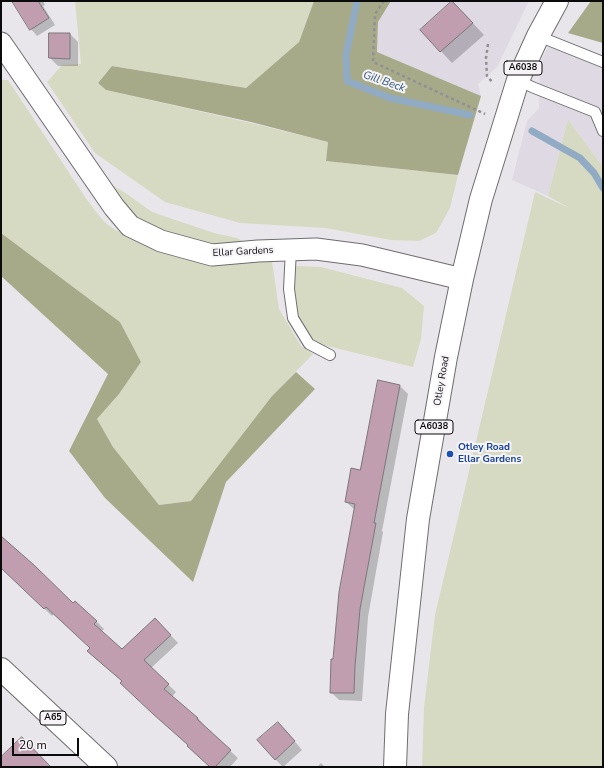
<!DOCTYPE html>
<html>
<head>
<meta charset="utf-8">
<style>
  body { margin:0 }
  #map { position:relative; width:604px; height:768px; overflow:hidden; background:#e8e6ea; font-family:"Nunito Sans",sans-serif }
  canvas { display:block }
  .frame { position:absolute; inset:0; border:2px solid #0c0b0c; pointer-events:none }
  .scale { position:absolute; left:12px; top:738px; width:67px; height:18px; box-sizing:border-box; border:2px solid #0c0b0c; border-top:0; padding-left:5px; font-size:12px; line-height:14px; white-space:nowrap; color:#0c0b0c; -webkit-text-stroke:3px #f6f4f7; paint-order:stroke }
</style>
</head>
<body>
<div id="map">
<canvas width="604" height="768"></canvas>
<div class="frame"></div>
<div class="scale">20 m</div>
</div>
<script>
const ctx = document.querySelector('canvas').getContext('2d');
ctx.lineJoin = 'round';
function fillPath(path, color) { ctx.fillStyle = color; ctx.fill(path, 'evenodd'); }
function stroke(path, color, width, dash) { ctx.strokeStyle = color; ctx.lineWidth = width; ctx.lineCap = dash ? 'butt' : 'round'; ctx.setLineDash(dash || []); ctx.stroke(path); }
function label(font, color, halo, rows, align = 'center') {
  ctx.font = font + ' "Nunito Sans",sans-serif'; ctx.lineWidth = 4; ctx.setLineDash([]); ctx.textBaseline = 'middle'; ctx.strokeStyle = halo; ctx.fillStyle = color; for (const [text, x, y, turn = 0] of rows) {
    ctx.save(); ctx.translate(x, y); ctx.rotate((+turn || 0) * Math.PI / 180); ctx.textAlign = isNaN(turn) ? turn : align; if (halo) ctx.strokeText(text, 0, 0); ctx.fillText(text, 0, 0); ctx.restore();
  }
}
const built = new Path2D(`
  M391,1H529L497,67L478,84L481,96L377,52L378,22Z
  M548,47L603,62V167L568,119L548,196L512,180L527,121L539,108L540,63Z`);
const green = new Path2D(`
  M75,1H314L299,42L246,88L112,66L98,83L106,90L255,124L328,142L326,161L458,175L450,208L436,233L419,241L391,240L325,228L240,223L165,202L95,153L47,82L62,65L81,64Z
  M1,80H8L85,197C92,206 99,217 108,225C118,232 129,237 140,243C153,249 167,254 180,258C209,266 243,264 272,261L279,309L301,346L313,354L272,396L191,501L159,505L113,447L97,419L119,394L141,362L120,322L1,233Z
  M568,119L603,167V767H422L424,708L435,615L535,192L571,209L548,196Z
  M102,179L127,194L152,212L214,233L237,238L244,242L212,245L171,236L138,222Z
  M294,266L321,267L402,288L424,306L421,339L413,367L315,343L305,336L294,311L293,286Z`);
const forest = new Path2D(`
  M314,1H391L378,22L377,52L481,96L458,175L326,161L328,142L251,122L106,90L98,83L112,66L246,88L299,42Z
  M591,1H603V43L568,33Z
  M1,233L120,322L141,362L119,394L97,419L113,447L159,505L191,501L272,396L296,372L315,389L226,482L193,582L105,498L69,451L108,374L1,276Z`);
const shadow = new Path2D(`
  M14,1H43L45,5L43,6L55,25L37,36L31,29Z
  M453,2L484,35L452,63L421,30Z
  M70,34L78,42V66H58L50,58Z
  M379,381L400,386L408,394L382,531L383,532L368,617L362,701L339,700L331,692L334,660L355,510L346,502L361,471Z
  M1,535L2,536L1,537L73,604L96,621L104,629L101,632L122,650L163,627L178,643L151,668L176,692L172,697L198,718L205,726L204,727L238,758L230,767H211L189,745L162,722L122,683L123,682L96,659L88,651L91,648L54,614L52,616L1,568Z
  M286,731L302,750L283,767L275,759Z
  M321,763L325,767H317Z`);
const stream = new Path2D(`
  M357,1L346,55L347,81L390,98L470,115
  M532,131L580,158L594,173L603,188`);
const building = new Path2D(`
  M12,1H38L49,18L30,30Z
  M452,1L473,23L440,52L420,30Z
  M49,33H70V59L49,58Z
  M378,380L400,385L374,523H376L360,609L355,666L354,693H330L331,659H333L339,592L355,504L345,502L351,468L360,470Z
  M1,536L34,565L73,603L75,601L97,621L94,624L122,649L155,618L171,635L144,660L169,684L164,689L198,718L197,719L231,750L215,767H210L187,746L188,745L153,714L120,683L122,681L87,651L90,648L46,607L44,609L1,568Z
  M278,722L295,741L275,760L257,740Z
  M22,737L51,767H1V757Z`);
const path = new Path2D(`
  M384,1L375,14L373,62L485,114
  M488,44L486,58L487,76L493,83`);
const service = new Path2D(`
  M538,36L603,62
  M518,80L532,87L595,112L603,131
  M291,249L289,289L293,318L309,344L330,355`);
const minor = new Path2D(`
  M1,43L114,207L130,226L161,241L212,255L258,251L316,249L362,255L462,279`);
const primary = new Path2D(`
  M1,669L106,767
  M395,767L397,714L418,519L446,357L462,279L481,199L518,80L538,36L557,1`);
const markers = [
  [450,454,4,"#1a4fb4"]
];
const shields = [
  [523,68,38],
  [434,427,38],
  [53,718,26]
];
const shieldNames = [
  ["A6038",523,68],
  ["A6038",434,427],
  ["A65",53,718]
];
const streetNames = [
  ["Ellar Gardens",243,252,-3],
  ["Otley Road",442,381,-80]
];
const transitNames = [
  ["Otley Road",458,448],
  ["Ellar Gardens",458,460]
];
const waterNames = [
  ["Gill Beck",384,82,19]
];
fillPath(built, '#dfd9e4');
fillPath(green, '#d7dac2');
fillPath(forest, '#a6aa89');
fillPath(shadow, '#0003');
stroke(stream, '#91abc4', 7);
fillPath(building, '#c09eb0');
stroke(building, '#7b7779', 1);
stroke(service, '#6f6d70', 12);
stroke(minor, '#6f6d70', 23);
stroke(primary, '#6f6d70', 24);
stroke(path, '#929093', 2.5, [3, 3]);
stroke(service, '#fff', 10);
stroke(minor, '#fff', 21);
stroke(primary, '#fff', 22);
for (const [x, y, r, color] of markers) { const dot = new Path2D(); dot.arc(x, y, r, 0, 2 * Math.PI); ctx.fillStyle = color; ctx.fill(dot); stroke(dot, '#f6f4f7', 1.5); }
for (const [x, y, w] of shields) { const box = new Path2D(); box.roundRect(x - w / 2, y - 7, w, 14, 3); ctx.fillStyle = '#f6f4f7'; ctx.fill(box); stroke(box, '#0c0b0c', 1); }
label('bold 9px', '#0c0b0c', null, shieldNames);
label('10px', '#0c0b0c', '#f6f4f7', streetNames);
label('bold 10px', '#164399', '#f6f4f7', transitNames, 'left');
label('italic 11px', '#295377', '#f6f4f7', waterNames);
</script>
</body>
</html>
